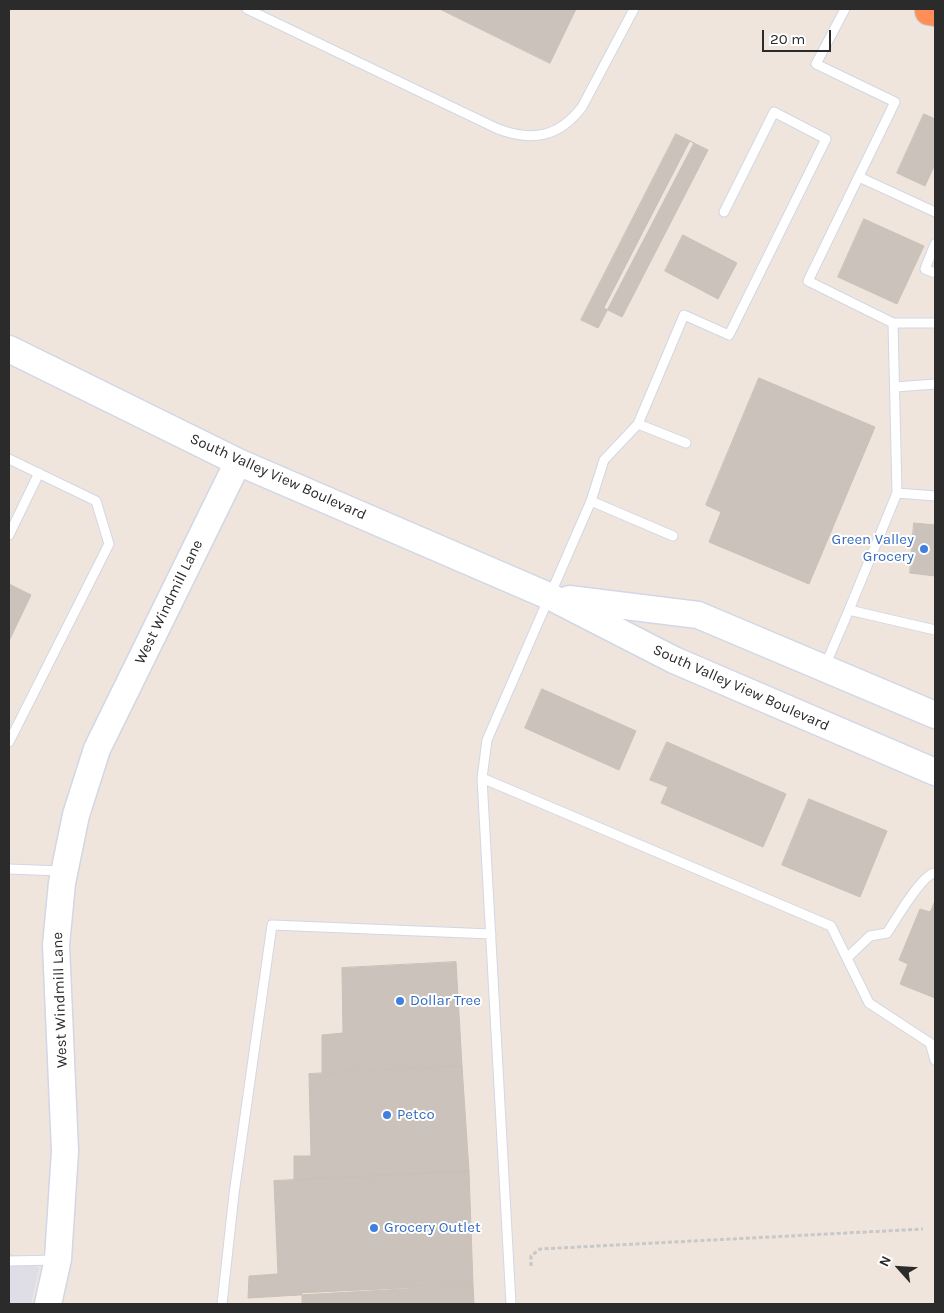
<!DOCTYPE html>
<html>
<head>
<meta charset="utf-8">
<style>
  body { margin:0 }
  #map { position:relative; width:944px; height:1313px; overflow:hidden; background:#efe5dc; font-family:Karla,sans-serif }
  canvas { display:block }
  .frame { position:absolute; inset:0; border:10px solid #2b2b2b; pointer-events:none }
  .north { position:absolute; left:874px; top:1243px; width:50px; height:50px; -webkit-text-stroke:4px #fff; paint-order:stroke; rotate:296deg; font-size:14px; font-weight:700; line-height:20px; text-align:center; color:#2b2b2b }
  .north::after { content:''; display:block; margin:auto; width:18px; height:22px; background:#2b2b2b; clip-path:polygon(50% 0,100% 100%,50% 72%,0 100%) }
  .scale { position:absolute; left:762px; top:30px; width:69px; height:22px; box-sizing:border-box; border:2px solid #2b2b2b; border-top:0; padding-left:6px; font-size:15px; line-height:18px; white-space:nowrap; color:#2b2b2b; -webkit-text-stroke:4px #fff; paint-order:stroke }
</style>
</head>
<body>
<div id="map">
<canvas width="944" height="1313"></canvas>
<div class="frame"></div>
<div class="north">N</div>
<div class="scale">20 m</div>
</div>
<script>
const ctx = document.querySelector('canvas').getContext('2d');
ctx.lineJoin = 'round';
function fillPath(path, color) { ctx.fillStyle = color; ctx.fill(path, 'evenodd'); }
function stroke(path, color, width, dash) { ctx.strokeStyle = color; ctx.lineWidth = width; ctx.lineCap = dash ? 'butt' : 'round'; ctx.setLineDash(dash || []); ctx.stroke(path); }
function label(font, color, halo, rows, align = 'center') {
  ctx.font = font + ' Karla,sans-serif'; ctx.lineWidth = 4; ctx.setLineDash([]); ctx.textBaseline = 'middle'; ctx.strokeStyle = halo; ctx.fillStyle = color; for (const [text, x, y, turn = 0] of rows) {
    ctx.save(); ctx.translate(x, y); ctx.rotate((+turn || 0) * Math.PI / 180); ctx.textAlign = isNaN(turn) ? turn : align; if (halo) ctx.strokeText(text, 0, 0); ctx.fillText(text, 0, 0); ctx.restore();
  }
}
const industrial = new Path2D(`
  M9,1253L39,1268L31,1304H9Z`);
const building = new Path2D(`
  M440,9H576L550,63Z
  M924,114L935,119V164L925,186L897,173Z
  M676,134L694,143L598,328L581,320Z
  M690,141L708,150L622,317L604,308Z
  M864,219L924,246L897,304L838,277Z
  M683,235L737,263L718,299L665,271Z
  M759,378L875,427L809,584L709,542L721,512L706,505Z
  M914,523L935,525V576L910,573Z
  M9,584L31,595L9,641Z
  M542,689L636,731L619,770L525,728Z
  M667,742L786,794L763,847L661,803L668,787L650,780Z
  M809,799L887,831L860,897L782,865Z
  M935,901V998L900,984L908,964L899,960L920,909L930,912Z
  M456,962L462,1066L322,1073V1035L343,1033L342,968Z
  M462,1066L469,1171L294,1180V1156H311L309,1074Z
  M469,1171L473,1285L248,1298L249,1276L278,1274L274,1181Z
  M473,1285L474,1304H302V1293Z`);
const path = new Path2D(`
  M531,1266V1256L540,1249L923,1229`);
const lane = new Path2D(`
  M247,9L498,129C533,142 559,137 582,107L634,9
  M845,9L816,64L895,102L808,281L893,323L897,493L849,610
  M859,177L935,212
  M935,244L925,269L935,273
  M893,323H935
  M895,387L935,384
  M638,424L686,443
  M9,459L96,501L109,544L9,742
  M897,493L935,496
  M591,501L673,536
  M9,535L39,473
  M825,666L849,610L935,630
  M482,778L831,926L869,1003L930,1043L935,1060
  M9,869L61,871
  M847,958L870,936L887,933C895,921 922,874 935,873
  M9,1261L56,1260
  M222,1304L234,1194L272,925L491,934
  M511,1304L482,778L487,740L591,501L604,460L638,424L684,315L729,335L826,139L774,112L724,212`);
const secondary = new Path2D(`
  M9,349L238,462L551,597L674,660L935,772
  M569,599L698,615L935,715
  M48,1304L58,1259L65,1151L56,945L62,883L76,815L97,749L238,462`);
const highway = new Path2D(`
  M929,11L935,12`);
const markers = [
  [924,549,5,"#3f7fe0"],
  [400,1001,5,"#3f7fe0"],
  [387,1115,5,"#3f7fe0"],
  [374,1228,5,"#3f7fe0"]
];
const streetNames = [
  ["South Valley View Boulevard",278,477,24],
  ["West Windmill Lane",169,602,-64],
  ["South Valley View Boulevard",741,688,24],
  ["West Windmill Lane",60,1000,-92]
];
const shopNames = [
  ["Green Valley",914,540,"right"],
  ["Grocery",914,557,"right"],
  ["Dollar Tree",410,1001],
  ["Petco",397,1115],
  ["Grocery Outlet",384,1228]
];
fillPath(industrial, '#dfdde6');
fillPath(building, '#cac2bb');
stroke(building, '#cac1b5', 1);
stroke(lane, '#d1d7e5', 11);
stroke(secondary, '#d1d7e5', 29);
stroke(highway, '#c8c8c8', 30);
stroke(path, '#c8c8c8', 3, [4, 2.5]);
stroke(lane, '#fff', 9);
stroke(secondary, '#fff', 26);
stroke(highway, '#ff8f56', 28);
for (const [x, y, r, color] of markers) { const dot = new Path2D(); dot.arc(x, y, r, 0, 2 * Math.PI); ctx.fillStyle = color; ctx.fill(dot); stroke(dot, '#fff', 2); }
label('15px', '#2b2b2b', '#fff', streetNames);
label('15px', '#366cbe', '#fff', shopNames, 'left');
</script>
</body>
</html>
